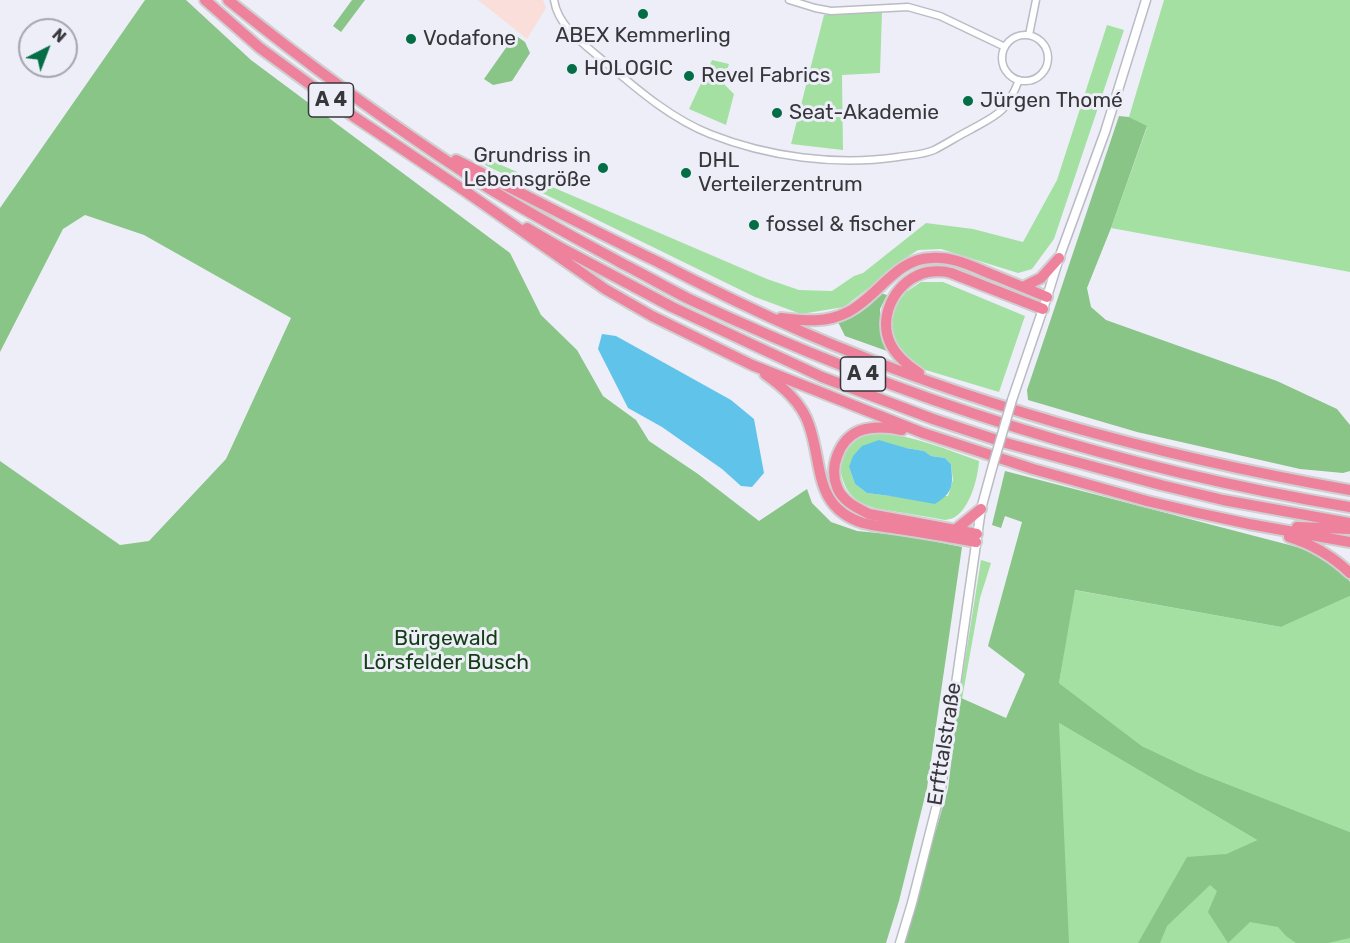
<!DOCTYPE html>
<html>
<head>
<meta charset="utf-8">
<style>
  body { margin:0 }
  #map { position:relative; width:1350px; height:943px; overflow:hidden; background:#eeeef9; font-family:Rubik,sans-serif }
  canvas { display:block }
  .north { position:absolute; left:18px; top:18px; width:60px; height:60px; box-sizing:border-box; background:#eeeef9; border:2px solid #a5a5ad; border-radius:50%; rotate:42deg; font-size:16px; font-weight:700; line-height:24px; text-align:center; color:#37373b }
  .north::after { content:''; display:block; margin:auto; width:21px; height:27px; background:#036e45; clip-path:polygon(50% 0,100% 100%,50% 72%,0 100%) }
</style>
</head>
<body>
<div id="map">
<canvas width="1350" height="943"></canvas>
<div class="north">N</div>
</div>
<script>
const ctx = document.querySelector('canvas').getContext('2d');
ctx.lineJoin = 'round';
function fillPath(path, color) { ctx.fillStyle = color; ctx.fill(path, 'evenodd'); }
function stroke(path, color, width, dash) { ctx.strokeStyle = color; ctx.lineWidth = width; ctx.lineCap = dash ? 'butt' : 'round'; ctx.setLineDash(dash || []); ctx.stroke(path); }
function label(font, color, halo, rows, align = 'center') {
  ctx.font = font + ' Rubik,sans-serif'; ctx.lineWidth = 6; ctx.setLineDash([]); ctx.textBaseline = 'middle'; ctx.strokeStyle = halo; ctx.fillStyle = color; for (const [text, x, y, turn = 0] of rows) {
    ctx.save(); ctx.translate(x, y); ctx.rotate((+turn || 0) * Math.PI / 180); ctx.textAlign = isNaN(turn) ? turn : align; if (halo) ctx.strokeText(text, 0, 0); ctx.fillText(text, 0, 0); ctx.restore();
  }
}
const industrial = new Path2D(`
  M478,0H543L546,8L527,39Z`);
const green = new Path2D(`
  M1164,0H1350V272L1111,228L1147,127L1129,117Z
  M882,12L880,73L842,75L843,150L791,144L824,15Z
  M1107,25L1124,30L1054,239L1032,269L1018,273L941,249L918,250L898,263L874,284L844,307L801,314L755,297L485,165L487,159L767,279L799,290L832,291L854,276L863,273L926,223L973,229L1023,242L1057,180Z
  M712,60L729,64L723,83L734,94L726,125L689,109Z
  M921,282H943L1025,316L999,392L919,368L902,353L893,333L892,319L895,306L906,292Z
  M878,432C913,436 946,449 979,461C978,478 970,508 955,517C952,519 948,519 945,520C932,518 918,515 904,513C880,509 851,508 843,480C840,472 840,466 843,458C848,441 862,435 878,432ZM906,448L924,451L931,456L945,458L951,464L953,480L948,496H890L867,493L855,484L849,467Z
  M981,560L991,563L980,598L962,699L959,697Z
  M1074,590L1281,627L1350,596V832L1199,773L1142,746L1059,683Z
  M1059,723L1257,840L1226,854L1350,924V943H1038Z`);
const forest = new Path2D(`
  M145,0H186L251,60L510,253L541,315L577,350L603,396L636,420L649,441L698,474L759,521L807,489L812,503L831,522L857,531L908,536L962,547L927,788L899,901L886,943H0V461L120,545L149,541L226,459L291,318L144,235L85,215L63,229L0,352V208Z
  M352,0H365L341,32L333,26Z
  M515,35L525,42L530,53L512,81L493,85L484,79Z
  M1119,116L1129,117L1147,126L1111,228L1087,288L1091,307L1106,320L1277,381L1337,409L1350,425V471L1343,473L1300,469L1137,432L1028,400L1027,390Z
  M880,293L887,295L880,309V329L887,351L845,336L838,322L862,308Z
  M1005,471L1297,547L1320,556L1347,577L1350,582V596L1281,627L1075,590L1059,683L1142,746L1199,773L1350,832V938L1328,943H1296L1286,936L1278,927L1250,922L1228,943L1208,912L1217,891L1210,885L1167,926L1160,943H1138L1187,857L1226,854L1257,840L1059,723L1069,943H903L948,789L959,697L1006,718L1025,674L988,646L1022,522L1005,516L1001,528L992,525Z`);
const water = new Path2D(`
  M602,334L616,336L731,400L754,419L764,473L752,487L741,486L722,469L662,427L628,408L598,349Z
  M879,440L906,448L924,451L931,456L945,458L951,464C953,485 954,492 935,504L890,496L867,493L855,484L849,467L853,456L862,446Z`);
const minor = new Path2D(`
  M554,0C558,27 585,45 605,62C637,89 670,118 710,134C768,157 836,166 898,157C910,155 923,155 934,150C946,144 958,136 970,130C999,114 1006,113 1019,80
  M789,0L815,8L831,11L908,7L940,16L1005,47
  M1029,35L1036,0
  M1002 58a23 23 0 1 1 46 0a23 23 0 1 1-46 0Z`);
const secondary = new Path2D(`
  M1012,400L1047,297L1059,258L1105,132L1146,0
  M900,943L912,903L941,789L981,509L993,465`);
const motorway = new Path2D(`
  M205,0L260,48L353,116L465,191L605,289L652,316L752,365L923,433L1033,469L1147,501L1198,513L1249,524L1350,542
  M228,0C306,63 387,122 471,177C520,209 572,236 623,264C645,275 667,288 689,299C900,399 1120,469 1350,507
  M456,160C523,194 590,229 658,262C706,287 755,311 805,333C979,408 1163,457 1350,490
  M527,228L565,250L672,307L822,377L933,419L1006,443L1161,485L1223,500L1350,523
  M1023,287L1041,278L1059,258
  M781,318C805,321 827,323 848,312C878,297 895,259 931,258C954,256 975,268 996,276C1013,283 1030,290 1047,297
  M919,373C907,365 896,356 890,343C877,314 898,278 928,272C936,271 944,271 951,273L1043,309
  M765,374C783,387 802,403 809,425C823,464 813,507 863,523C874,526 887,527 899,529C925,533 950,537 976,542
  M902,430C888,427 873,426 859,431C839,440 829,467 837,487C842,501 857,508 869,514L977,534
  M1297,527L1350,529
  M955,530L981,509
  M1289,537C1312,544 1332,556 1350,573`);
const secondaryBridge = new Path2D(`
  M993,465L1012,400`);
const markers = [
  [643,14,6,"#036e45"],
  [411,39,6,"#036e45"],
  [572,69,6,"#036e45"],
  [689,76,6,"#036e45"],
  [968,101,6,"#036e45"],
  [777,113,6,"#036e45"],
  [603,168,6,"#036e45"],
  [686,173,6,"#036e45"],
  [754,225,6,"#036e45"]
];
const shields = [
  [331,100,45],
  [863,374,45]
];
const shieldNames = [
  ["A 4",331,100],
  ["A 4",863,374]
];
const poiNames = [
  ["ABEX Kemmerling",643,36,"center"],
  ["Vodafone",423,39],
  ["HOLOGIC",584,69],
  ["Revel Fabrics",701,76],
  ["Jürgen Thomé",980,101],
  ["Seat-Akademie",789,113],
  ["Grundriss in",591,156,"right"],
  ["Lebensgröße",591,180,"right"],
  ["DHL",698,161],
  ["Verteilerzentrum",698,185],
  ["fossel & fischer",766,225]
];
const parkNames = [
  ["Bürgewald",446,639],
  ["Lörsfelder Busch",446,663]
];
const streetNames = [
  ["Erfttalstraße",945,744,-81]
];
fillPath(industrial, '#f9deda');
fillPath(green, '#a4e0a2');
fillPath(forest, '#88c587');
fillPath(water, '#60c4ea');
stroke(minor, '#bbbbc5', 9);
stroke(secondary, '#bbbbc5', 11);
stroke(motorway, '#cfcfd0', 14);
stroke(minor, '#fff', 6);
stroke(secondary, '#fff', 8);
stroke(motorway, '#ee819b', 10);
stroke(secondaryBridge, '#bbbbc5', 11, []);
stroke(secondaryBridge, '#fff', 8);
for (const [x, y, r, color] of markers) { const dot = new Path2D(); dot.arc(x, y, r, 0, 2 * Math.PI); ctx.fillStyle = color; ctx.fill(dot); stroke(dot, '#eeeef9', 2); }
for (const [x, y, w] of shields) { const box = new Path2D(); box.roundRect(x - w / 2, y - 17, w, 34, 4.5); ctx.fillStyle = '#eeeef9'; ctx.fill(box); stroke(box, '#37373b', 1.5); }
label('bold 20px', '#37373b', null, shieldNames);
label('21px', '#37373b', '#eeeef9', poiNames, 'left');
label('21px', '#133e15', '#eeeef9', parkNames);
label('21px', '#37373b', '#eeeef9', streetNames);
</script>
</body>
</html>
